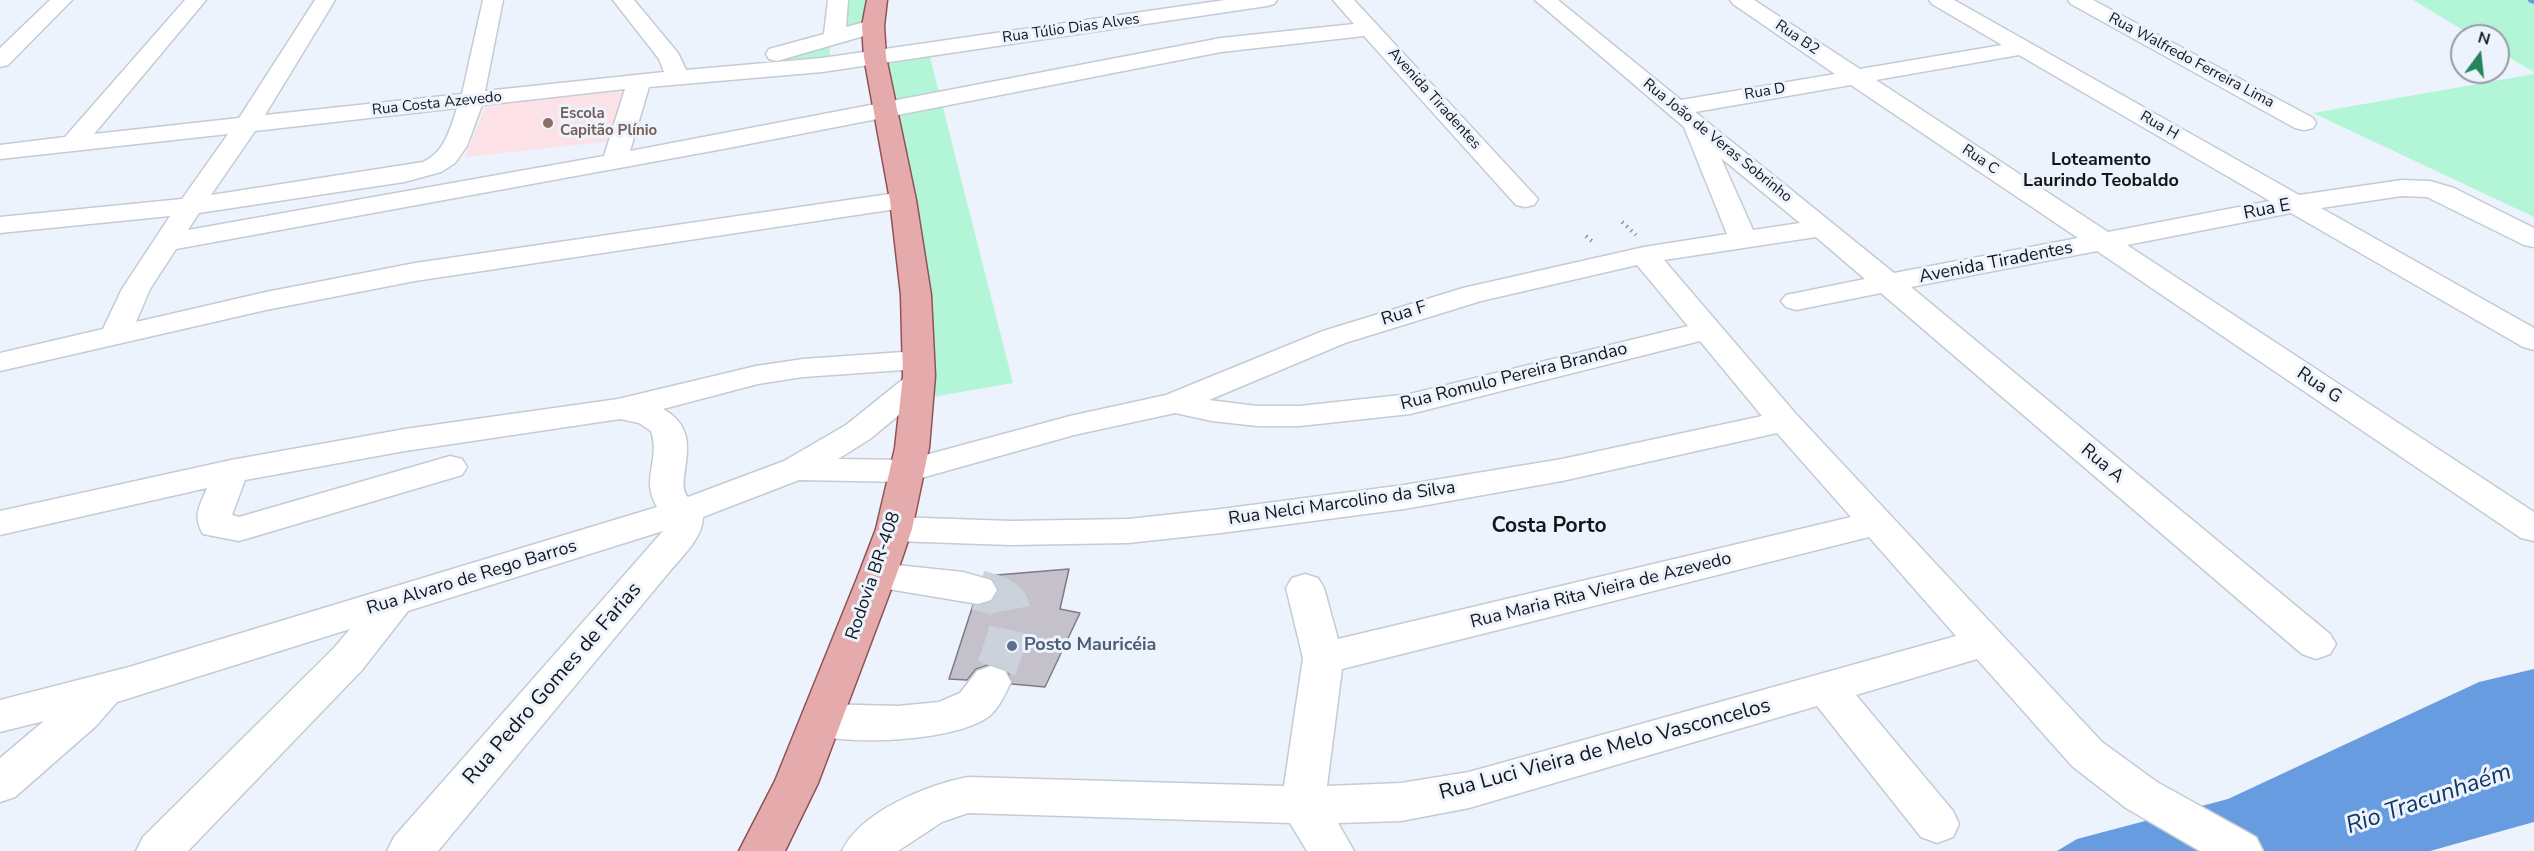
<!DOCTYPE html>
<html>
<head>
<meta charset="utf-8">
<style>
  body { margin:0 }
  #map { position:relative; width:2534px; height:851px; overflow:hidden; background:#ecf3fd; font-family:"Nunito Sans",sans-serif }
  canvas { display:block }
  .north { position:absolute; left:2450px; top:24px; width:60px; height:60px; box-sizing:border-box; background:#ecf3fd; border:2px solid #969ba2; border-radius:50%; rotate:15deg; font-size:16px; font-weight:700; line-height:24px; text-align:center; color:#14171a }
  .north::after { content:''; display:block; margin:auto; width:21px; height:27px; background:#25845c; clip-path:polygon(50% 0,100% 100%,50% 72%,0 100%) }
</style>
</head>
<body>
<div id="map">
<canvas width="2534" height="851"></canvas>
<div class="north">N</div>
</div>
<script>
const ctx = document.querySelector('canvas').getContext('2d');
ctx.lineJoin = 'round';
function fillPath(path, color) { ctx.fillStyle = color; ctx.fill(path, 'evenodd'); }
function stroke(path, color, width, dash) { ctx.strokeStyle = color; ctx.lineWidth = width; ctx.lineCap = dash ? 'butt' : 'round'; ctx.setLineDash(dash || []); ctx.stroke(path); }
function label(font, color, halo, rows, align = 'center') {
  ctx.font = font + ' "Nunito Sans",sans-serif'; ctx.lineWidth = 6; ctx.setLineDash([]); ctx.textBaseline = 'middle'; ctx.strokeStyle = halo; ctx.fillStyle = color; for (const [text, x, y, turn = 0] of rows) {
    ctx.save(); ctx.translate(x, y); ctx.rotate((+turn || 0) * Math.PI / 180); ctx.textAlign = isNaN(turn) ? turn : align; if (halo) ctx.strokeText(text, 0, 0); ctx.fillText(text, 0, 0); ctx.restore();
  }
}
const education = new Path2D(`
  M625,91L613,141L465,157L486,105Z`);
const green = new Path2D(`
  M838,0H877L873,26L834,38Z
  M2413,0H2534V72L2498,51V36H2473Z
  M830,45V61L764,63Z
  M929,53L1013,383L916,400L875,61Z
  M2534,74V217L2313,113Z`);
const water = new Path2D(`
  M2534,669V822L2430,851H2057L2077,839L2228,799L2479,682Z`);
const stream = new Path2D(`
  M2531,0L2534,1`);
const building = new Path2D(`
  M1069,569L1060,609L1080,613L1045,687L1012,684L1007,670L992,664L976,669L967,680L949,679L973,605L992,602L999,591L993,579L985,576Z`);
const minorTunnel = new Path2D(`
  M978,590C987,593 1002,595 1008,604C1018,620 997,665 991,682`);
const path = new Path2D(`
  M1622,222L1636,235
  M1586,236L1594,243`);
const minor = new Path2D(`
  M50,0H72L8,65L0,67V48Z
  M185,0H206L94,134L239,118L315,0H335L265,115L462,94L483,0H503L485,91L664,72L659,59L613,0H634L678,53L686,70L822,58L1225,0H1277L1274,4L1267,6L822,72L649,87L630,151L1221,38L1354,24L1333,0H1354L1538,199L1534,205L1525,207L1516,205L1364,36L1221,52L723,149L176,249L150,289L136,322L266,292L415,263L903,192L912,194L916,200L912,206L903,208L415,281L266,310L0,371V353L103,329L122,289L170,216L0,233V217L182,199L228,134L0,159V145L65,137ZM625,89L604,156L188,230L199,213L404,182L441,172L455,163L467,146L482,105ZM457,108C450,129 445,152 423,162L211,195L255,131Z
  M828,0H848L846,27L873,20L881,21L884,26L881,31L777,61L769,59L766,54L769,49L824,34Z
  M1535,0H1558L1681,100L1835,74L1733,4L1730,0H1754L1860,69L2002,45L1932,4L1929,0H1954L2299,195L2402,180L2430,181L2454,188L2534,228V247L2524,245L2427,197L2402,196L2321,208L2534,328V350L2523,347L2291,213L2127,245L2534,512V541L2521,538L2097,251L1911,287L2330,634L2336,644L2330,654L2316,659L2302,654L1881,293L1796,310L1786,307L1781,301L1786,295L1865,279L1816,237L1664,260L1796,414L2102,742L2157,782L2256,837L2263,851H2200L2126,808L2072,766L1977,659L1856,695L1953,811L1959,824L1953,837L1937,843L1921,837L1817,706L1469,808L1401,821L1338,823L1354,851H1307L1290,823L968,813L942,822L898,851H842C861,811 927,785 968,777L1284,786L1303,658L1286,588L1292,578L1305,574L1318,578L1324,588L1338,639L1851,517L1777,433L1562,481L1404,509L1221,533L1128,543L1011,545L894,541L881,538L876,529L881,520L894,517L1011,521L1128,519L1221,509L1404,485L1562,459L1762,416L1700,341L1410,414L1300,426H1257L1212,421L1175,413L1074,435L907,482L799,480L703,517C703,537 682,557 670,571L438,851H387L394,837L663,531L408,611L362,670L188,851H136L143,837L334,648L350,629L117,702L96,726L15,797L0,802V758L44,721L0,732V700L129,667L657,507C640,479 661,459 651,431L639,423L620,419L405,451L245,480L232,515L239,517L450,456L462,459L467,467L462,475L239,541L203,534C192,515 200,506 207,488L0,535V511L231,460L405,429L618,399L756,366L803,359L918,351L929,353L934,360L929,367L918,369L803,377L758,384L663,409C709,434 672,481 688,497L784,461L846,425L907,376L918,373L929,376L934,383L929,390L870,439L838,459L907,460L1070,416L1166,395L1323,331L1463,288L1644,247L1727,234L1684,127ZM2019,55L2270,201L2108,232L1876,80ZM1851,85L2078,238L1894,273L1695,112ZM1721,158L1800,223L1753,230ZM1637,265L1688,326L1410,394L1300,406H1257L1209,400L1345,343L1481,301ZM1869,537L1956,636L1469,772L1401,783L1327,786L1342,669Z
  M2068,0H2093L2313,118L2316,123L2313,128L2304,130L2295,128L2071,4Z
  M877,563L963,572L991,580L997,590L991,600L978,604L864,585L858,576L864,567Z
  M991,666L1005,671L1011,682C1005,694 999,709 988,717C953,742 847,746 806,733L800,721L806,709L821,704L898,706L939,702L960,693L977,671Z`);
const major = new Path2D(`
  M867,0H887L884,26L886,57L916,200L931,295L935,376L929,448L912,529L896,576L818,783L785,851H739L775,781L858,576L876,529L895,448L903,376L901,295L890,200L864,57L862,26Z`);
const markers = [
  [548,123,6,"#8d6e63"],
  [1012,646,6,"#5c6f8a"]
];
const farStreetnames = [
  ["Rua Túlio Dias Alves",1071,29,-8],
  ["Rua B2",1797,38,34],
  ["Rua Walfredo Ferreira Lima",2191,61,28],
  ["Rua D",1765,92,-10],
  ["Avenida Tiradentes",1434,99,48],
  ["Rua Costa Azevedo",437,104,-6],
  ["Rua H",2159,126,30],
  ["Rua João de Veras Sobrinho",1717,141,39],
  ["Rua C",1980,160,34]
];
const farEducationnames = [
  ["Escola",560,114],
  ["Capitão Plínio",560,131]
];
const farQuarternames = [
  ["Loteamento",2101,161],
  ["Laurindo Teobaldo",2101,182]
];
const streetNames = [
  ["Rua E",2267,210,-11],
  ["Avenida Tiradentes",1996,263,-11],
  ["Rua F",1404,314,-17],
  ["Rua Romulo Pereira Brandao",1514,377,-14],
  ["Rua G",2319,386,34],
  ["Rua A",2102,464,40],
  ["Rua Nelci Marcolino da Silva",1342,504,-8],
  ["Rodovia BR-408",874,576,-71],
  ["Rua Alvaro de Rego Barros",472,578,-17],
  ["Rua Maria Rita Vieira de Azevedo",1601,591,-14]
];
const serviceNames = [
  ["Posto Mauricéia",1024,646]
];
const quarterNames = [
  ["Costa Porto",1549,527]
];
const nearStreetnames = [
  ["Rua Pedro Gomes de Farias",553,684,-49],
  ["Rua Luci Vieira de Melo Vasconcelos",1605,750,-15]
];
const nearWaternames = [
  ["Rio Tracunhaém",2429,800,-19]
];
fillPath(education, '#fce1e6');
fillPath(green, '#b3f6d7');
fillPath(water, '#679de0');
stroke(stream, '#679de0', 6);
fillPath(building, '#c5c1cb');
stroke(building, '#7e7b84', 1.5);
stroke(minorTunnel, '#ccd2db', 40, [40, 20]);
stroke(minor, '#c4cbd4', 3);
stroke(major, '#905255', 3);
stroke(path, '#8d939a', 4, [1.5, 4.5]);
fillPath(minor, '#fff');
fillPath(major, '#e4aaac');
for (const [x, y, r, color] of markers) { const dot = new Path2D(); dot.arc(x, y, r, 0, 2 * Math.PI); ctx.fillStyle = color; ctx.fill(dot); stroke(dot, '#ecf3fd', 2); }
label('15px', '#14171a', '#ecf3fd', farStreetnames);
label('bold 15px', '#785e54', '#ecf3fd', farEducationnames, 'left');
label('bold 18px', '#14171a', '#ecf3fd', farQuarternames);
label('18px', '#14171a', '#ecf3fd', streetNames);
label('bold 18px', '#4e5e75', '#ecf3fd', serviceNames, 'left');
label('bold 21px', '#14171a', '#ecf3fd', quarterNames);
label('21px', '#14171a', '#ecf3fd', nearStreetnames);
label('italic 24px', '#133763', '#ecf3fd', nearWaternames);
</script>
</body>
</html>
